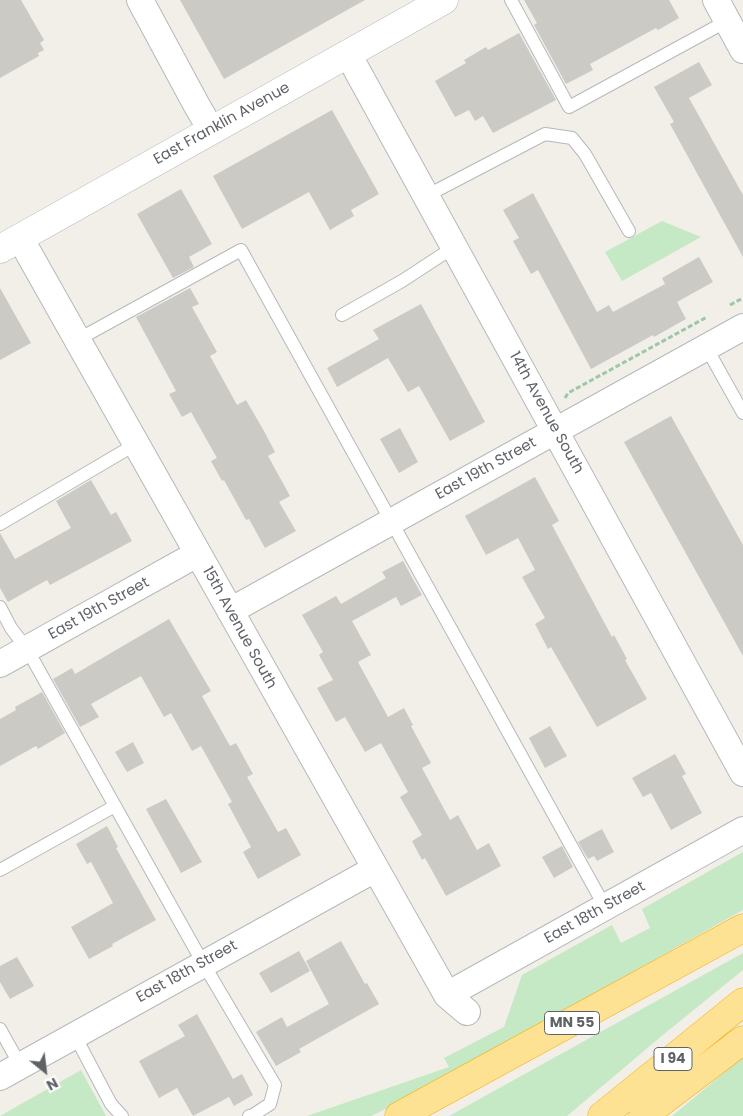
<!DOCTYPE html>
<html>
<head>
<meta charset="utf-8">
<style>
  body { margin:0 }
  #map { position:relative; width:743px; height:1116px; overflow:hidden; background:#f1efe8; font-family:Poppins,sans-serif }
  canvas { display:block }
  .north { position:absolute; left:20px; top:1046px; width:50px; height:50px; -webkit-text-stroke:4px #fff; paint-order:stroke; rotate:151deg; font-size:14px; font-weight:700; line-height:20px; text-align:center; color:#5f6368 }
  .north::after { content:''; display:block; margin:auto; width:18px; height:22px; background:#5f6368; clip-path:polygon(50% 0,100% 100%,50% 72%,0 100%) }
</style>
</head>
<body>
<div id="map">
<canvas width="743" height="1116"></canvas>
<div class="north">N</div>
</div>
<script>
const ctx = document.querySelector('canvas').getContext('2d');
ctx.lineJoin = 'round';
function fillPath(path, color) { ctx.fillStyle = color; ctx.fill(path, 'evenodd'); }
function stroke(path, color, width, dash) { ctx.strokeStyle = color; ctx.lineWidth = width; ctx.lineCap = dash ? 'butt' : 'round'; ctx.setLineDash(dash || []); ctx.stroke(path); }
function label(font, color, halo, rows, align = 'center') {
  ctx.font = font + ' Poppins,sans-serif'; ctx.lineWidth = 5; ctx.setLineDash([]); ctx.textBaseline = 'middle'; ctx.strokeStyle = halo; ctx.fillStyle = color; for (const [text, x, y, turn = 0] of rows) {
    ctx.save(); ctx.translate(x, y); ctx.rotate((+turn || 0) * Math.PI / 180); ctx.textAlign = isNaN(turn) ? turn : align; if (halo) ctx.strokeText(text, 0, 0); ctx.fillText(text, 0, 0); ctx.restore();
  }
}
const green = new Path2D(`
  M662,221L701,237L622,281L605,252Z
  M743,852V910L408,1098L371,1116H307L449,1067L444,1058L504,1027L522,975L612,925L621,943L650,928L642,909Z
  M743,953V970L658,1039L567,1116H449Z
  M743,1057V1116H672Z
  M81,1070L106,1116H0Z`);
const building = new Path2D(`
  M0,0H21L44,40L40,43L44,50L38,53L39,56L0,78Z
  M180,0H365L224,79Z
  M524,0H669L679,18L658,30L656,28L590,64L593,70L566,84L534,25L537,23Z
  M519,33L556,100L493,133L483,116L475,121L469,110L455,117L435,81L466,63L464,60L486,47L488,50Z
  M699,62L712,85L689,98L743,195V257L670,124L674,122L654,87Z
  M332,110L379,194L351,210L354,216L330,230L309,192L242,229L213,176Z
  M181,189L212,244L189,257L194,267L173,278L137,214Z
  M533,193L597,312L609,305L613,312L665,284L662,278L699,257L713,282L677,302L686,319L654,337L653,335L591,369L538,270L531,274L513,241L519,238L503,210Z
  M0,288L31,343L0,360Z
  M190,288L199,304L192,307L217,352L210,356L237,405L246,400L264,431L275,452L268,456L290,496L279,502L296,531L265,548L249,519L246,520L224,480L222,481L211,461L217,458L191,412L182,417L169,394L176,391L136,317Z
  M421,304L485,422L450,441L419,386L408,392L388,358L337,387L327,368L379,339L373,330Z
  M671,416L743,545V656L624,442Z
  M400,428L418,462L399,473L380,439Z
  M535,477L559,521L552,525L612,637L614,635L627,659L625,660L647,699L597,727L551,647L548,649L535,624L545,618L522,577L535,570L518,538L486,555L465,516Z
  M91,480L111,515L116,512L132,541L50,585L47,580L8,602L0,588V533L15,559L71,528L56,501Z
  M403,561L422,595L401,606L396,597L352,621L371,655L358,662L388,717L404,708L413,725L411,726L431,763L422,768L450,820L458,815L477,850L489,843L501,866L446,896L425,858L422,860L412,841L422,835L400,797L408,792L381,743L365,752L345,717L336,722L317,688L333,680L319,655L323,652L302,615L336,596L341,604L386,578L382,572Z
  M169,619L211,691L202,696L230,746L236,743L253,774L247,777L278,832L286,828L301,855L258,879L243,852L251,847L228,804L232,802L201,746L192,751L171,713L164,717L141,676L91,704L99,717L80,727L53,679L72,668L75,674Z
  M42,692L65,733L38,749L36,746L0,766V719L16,710L15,707Z
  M550,726L567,756L545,768L529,738Z
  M133,742L144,763L127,772L115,752Z
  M675,754L686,774L682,776L702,813L671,830L651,793L643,797L632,778Z
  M166,799L202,862L181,873L146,809Z
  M107,826L118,847L116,848L156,920L112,944L113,946L89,959L71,927L113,903L91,862L87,864L76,844Z
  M602,829L614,852L597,861L594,856L588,859L578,842Z
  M562,846L573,867L554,878L542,857Z
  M341,941L365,984L367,983L379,1004L299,1049L301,1052L276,1066L256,1032L282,1017L287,1027L329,1004L306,961Z
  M299,951L310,971L271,993L259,973Z
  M17,957L34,986L10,999L0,982V966Z
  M197,1014L233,1079L242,1074L253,1095L234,1106L229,1097L193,1116L177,1088L159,1098L139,1061L185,1036L178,1025Z`);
const path = new Path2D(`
  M730,305L743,298
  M565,398L568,393L707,317`);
const lane = new Path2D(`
  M511,0L569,107L727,21
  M426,196L545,134L572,138L585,154L629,231
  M342,315L402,281L454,247
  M77,340L241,250L605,907
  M706,347L743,413
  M0,524L136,444
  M0,607L11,628L27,649L203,963L275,1085L270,1104L253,1115L249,1116
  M0,870L115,806
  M0,1029L20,1065
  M74,1034L111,1104L122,1116`);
const street = new Path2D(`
  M140,0L196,104L211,130
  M716,0L743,50
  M348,54L743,773
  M20,238L447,995L467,1012
  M230,611L743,327
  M0,664L197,554
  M447,995L743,830
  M0,1077L375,869`);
const secondary = new Path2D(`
  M0,249L444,0`);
const highway = new Path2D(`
  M399,1116L743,928
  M602,1116L743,1002
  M643,1116L743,1040`);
const shields = [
  [572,1023,55],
  [673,1059,38]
];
const shieldNames = [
  ["MN 55",572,1023],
  ["I 94",673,1059]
];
const streetNames = [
  ["East Franklin Avenue",222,124,-29],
  ["14th Avenue South",546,413,61],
  ["East 19th Street",486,469,-29],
  ["East 19th Street",99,609,-29],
  ["15th Avenue South",239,628,61],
  ["East 18th Street",595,913,-29],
  ["East 18th Street",187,972,-29]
];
fillPath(green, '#c5e8c5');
fillPath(building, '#cccac5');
stroke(lane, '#b5b8bc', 14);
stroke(street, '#b5b8bc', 28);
stroke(secondary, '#b6babf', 29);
stroke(highway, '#f9ab00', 29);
stroke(path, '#9cc7a9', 3, [5, 2.5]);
stroke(lane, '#fff', 12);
stroke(street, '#fff', 26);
stroke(secondary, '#fff', 28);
stroke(highway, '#fde293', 28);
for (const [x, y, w] of shields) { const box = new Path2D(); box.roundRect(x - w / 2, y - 11.5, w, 23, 4); ctx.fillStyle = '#fff'; ctx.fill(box); stroke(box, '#5f6368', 1); }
label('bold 14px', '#5f6368', null, shieldNames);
label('15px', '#5f6368', '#fff', streetNames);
</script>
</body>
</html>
